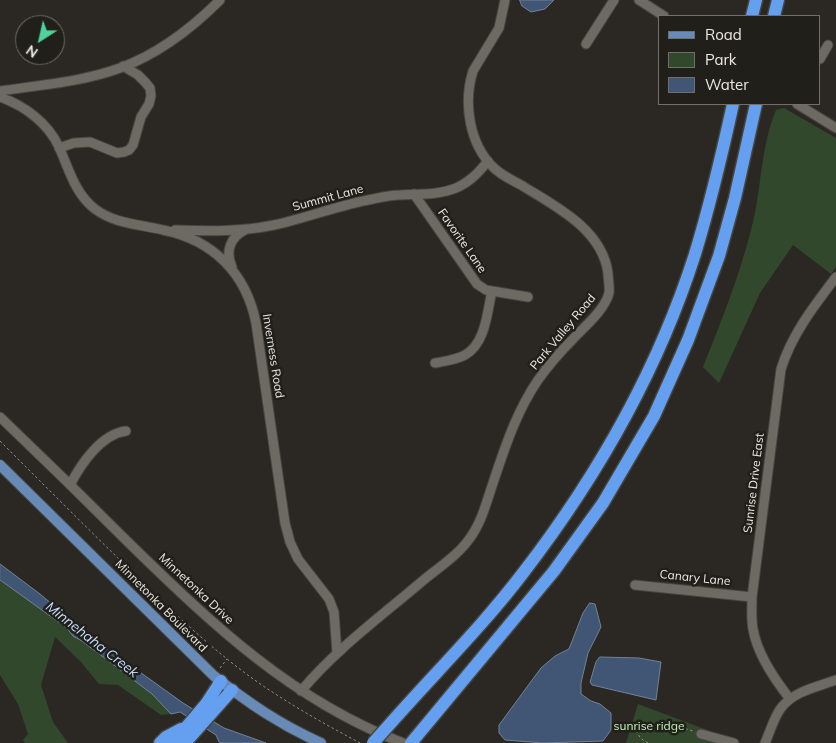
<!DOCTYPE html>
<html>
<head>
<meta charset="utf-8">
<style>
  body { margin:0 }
  #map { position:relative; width:836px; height:743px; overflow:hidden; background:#2b2823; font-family:Mulish,sans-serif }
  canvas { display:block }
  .legend { position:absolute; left:658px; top:15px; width:162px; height:90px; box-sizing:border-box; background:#211f19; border:1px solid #716f6a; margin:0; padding:6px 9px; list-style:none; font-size:15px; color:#eae8e4 }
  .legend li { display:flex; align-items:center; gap:10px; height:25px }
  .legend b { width:25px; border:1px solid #716f6a }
  .north { position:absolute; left:15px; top:15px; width:50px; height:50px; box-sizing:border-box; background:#211f19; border:1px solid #716f6a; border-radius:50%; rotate:215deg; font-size:14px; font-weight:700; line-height:20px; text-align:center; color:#eae8e4 }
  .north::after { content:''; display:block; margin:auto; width:18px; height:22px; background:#4dd39a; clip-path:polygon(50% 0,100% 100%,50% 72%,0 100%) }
</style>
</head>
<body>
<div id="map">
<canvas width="836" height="743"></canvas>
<ul class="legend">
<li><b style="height:6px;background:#688ab7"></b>Road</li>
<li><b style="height:14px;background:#32482d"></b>Park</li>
<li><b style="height:14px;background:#405674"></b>Water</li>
</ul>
<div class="north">N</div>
</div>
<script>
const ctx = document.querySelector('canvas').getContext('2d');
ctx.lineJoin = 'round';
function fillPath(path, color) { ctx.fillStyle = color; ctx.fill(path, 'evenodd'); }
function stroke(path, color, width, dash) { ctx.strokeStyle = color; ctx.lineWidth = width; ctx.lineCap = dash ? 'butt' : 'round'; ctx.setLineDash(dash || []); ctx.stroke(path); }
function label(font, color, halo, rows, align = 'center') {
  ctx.font = font + ' Mulish,sans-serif'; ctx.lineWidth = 5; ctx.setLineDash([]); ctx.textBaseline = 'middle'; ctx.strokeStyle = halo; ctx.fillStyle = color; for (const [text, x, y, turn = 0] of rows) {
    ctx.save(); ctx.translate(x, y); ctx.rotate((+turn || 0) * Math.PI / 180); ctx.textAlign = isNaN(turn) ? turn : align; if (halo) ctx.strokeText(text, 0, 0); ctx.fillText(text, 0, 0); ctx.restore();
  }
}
const green = new Path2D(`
  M784,108L836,138V267L831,274L793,245L760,293L719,383L703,367C721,322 739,277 751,230C762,190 760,148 776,110Z
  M0,580L67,628L73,636L82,641L152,694L171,714L161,715L118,685L99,684L81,662L55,637L41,685L53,722L68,743H25L23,740L28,734L18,704L0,675Z
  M638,704L731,739L729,743H626Z`);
const water = new Path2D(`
  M520,0H554L545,9L531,12L522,6Z
  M0,564L40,594L91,637L183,703L224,728L266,743H221L219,742L216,735L180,712L171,714L152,694L82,641L73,636L67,628L0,580Z
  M590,603L595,604L601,627L588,653L581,683V694L591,701L600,704L611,713V730L603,741L543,743L505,740L499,733V725L541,668L555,656L569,649L583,613Z
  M600,657L639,658L661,662L656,700L592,685L590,682L596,662Z`);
const path = new Path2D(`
  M0,441C40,481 80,521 121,561C159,599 198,637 241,670C278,698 319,721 360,743
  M220,668L227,659
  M648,743C641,739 637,736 637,728C648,716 679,727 693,731`);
const minor = new Path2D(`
  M639,0L664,16
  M586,44L614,0
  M820,59L828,45
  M0,91C39,85 82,82 120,68C158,54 192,28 220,0
  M0,97C25,106 48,123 59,147C69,169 75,194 95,209C115,224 139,224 163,230C213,240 246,273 256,323L285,523L290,542L298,559L329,599L334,612L337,653
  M797,104L836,128
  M59,148L74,143L90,142L117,153L124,152L129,150L133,145L141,117L149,104L151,96L150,88L145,82L138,75L123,66
  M414,194L477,284L486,290L528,297
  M175,230C208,231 240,232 274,225C307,218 339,205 373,199C382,197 391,195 400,195C419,194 439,195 456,188C470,182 479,172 488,161
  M232,267C225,252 230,237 245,230
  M435,363C445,361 456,360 465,355C486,343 487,312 492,291
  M0,417C44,459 87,501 130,544C213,625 293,701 403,743
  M70,485C81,464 101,434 126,431
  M635,585L752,597
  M301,691C336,649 384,614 426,578C441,566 459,554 470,538C481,523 486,504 492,486C504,450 516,412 538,380C548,366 560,352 572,340C583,328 605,310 609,293C610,287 608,280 608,273C602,229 555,206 521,185C512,180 501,175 494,168C469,144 463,103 473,71L499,28L505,0
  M790,699C775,680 757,653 753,629C751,618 752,608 752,597L781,369C792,334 814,306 836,277
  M701,734L734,743
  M765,743C770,732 774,717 781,708C794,691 817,687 836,680`);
const major = new Path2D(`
  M0,465L214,676C250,704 279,724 321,743`);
const highway = new Path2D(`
  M752,16L756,0
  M774,16L778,0
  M398,715C440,668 485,623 523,573C597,477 658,370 695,254C710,205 722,154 733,104
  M160,743L166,737L181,729
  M173,743L206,704L221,681
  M185,743L232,690
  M411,743L554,571L603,503L654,416L688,340L719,256L735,198L756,104`);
const highwayBridge = new Path2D(`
  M373,743L398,715`);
const streetNames = [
  ["Summit Lane",328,198,-15],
  ["Favorite Lane",462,241,55],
  ["Park Valley Road",563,332,-50],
  ["Inverness Road",273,356,81],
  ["Sunrise Drive East",754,483,-83],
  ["Canary Lane",695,578,6],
  ["Minnetonka Drive",196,589,43],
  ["Minnetonka Boulevard",161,606,45]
];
const parkNames = [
  ["sunrise ridge",649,726]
];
const waterNames = [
  ["Minnehaha Creek",92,640,38]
];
fillPath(green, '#32482d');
fillPath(water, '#405674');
stroke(water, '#738296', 1);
stroke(minor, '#474540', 11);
stroke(major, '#474540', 12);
stroke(highway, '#474540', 15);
stroke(path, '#8f8c88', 1, [2.5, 2.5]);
stroke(minor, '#6d6a64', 9);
stroke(major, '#688ab7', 10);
stroke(highway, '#659fef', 12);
stroke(highwayBridge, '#474540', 15, []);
stroke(highwayBridge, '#659fef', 12);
label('12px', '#eae8e4', '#211f19', streetNames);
label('12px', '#c3efb8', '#211f19', parkNames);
label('italic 14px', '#c4ddfd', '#211f19', waterNames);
</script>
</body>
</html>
